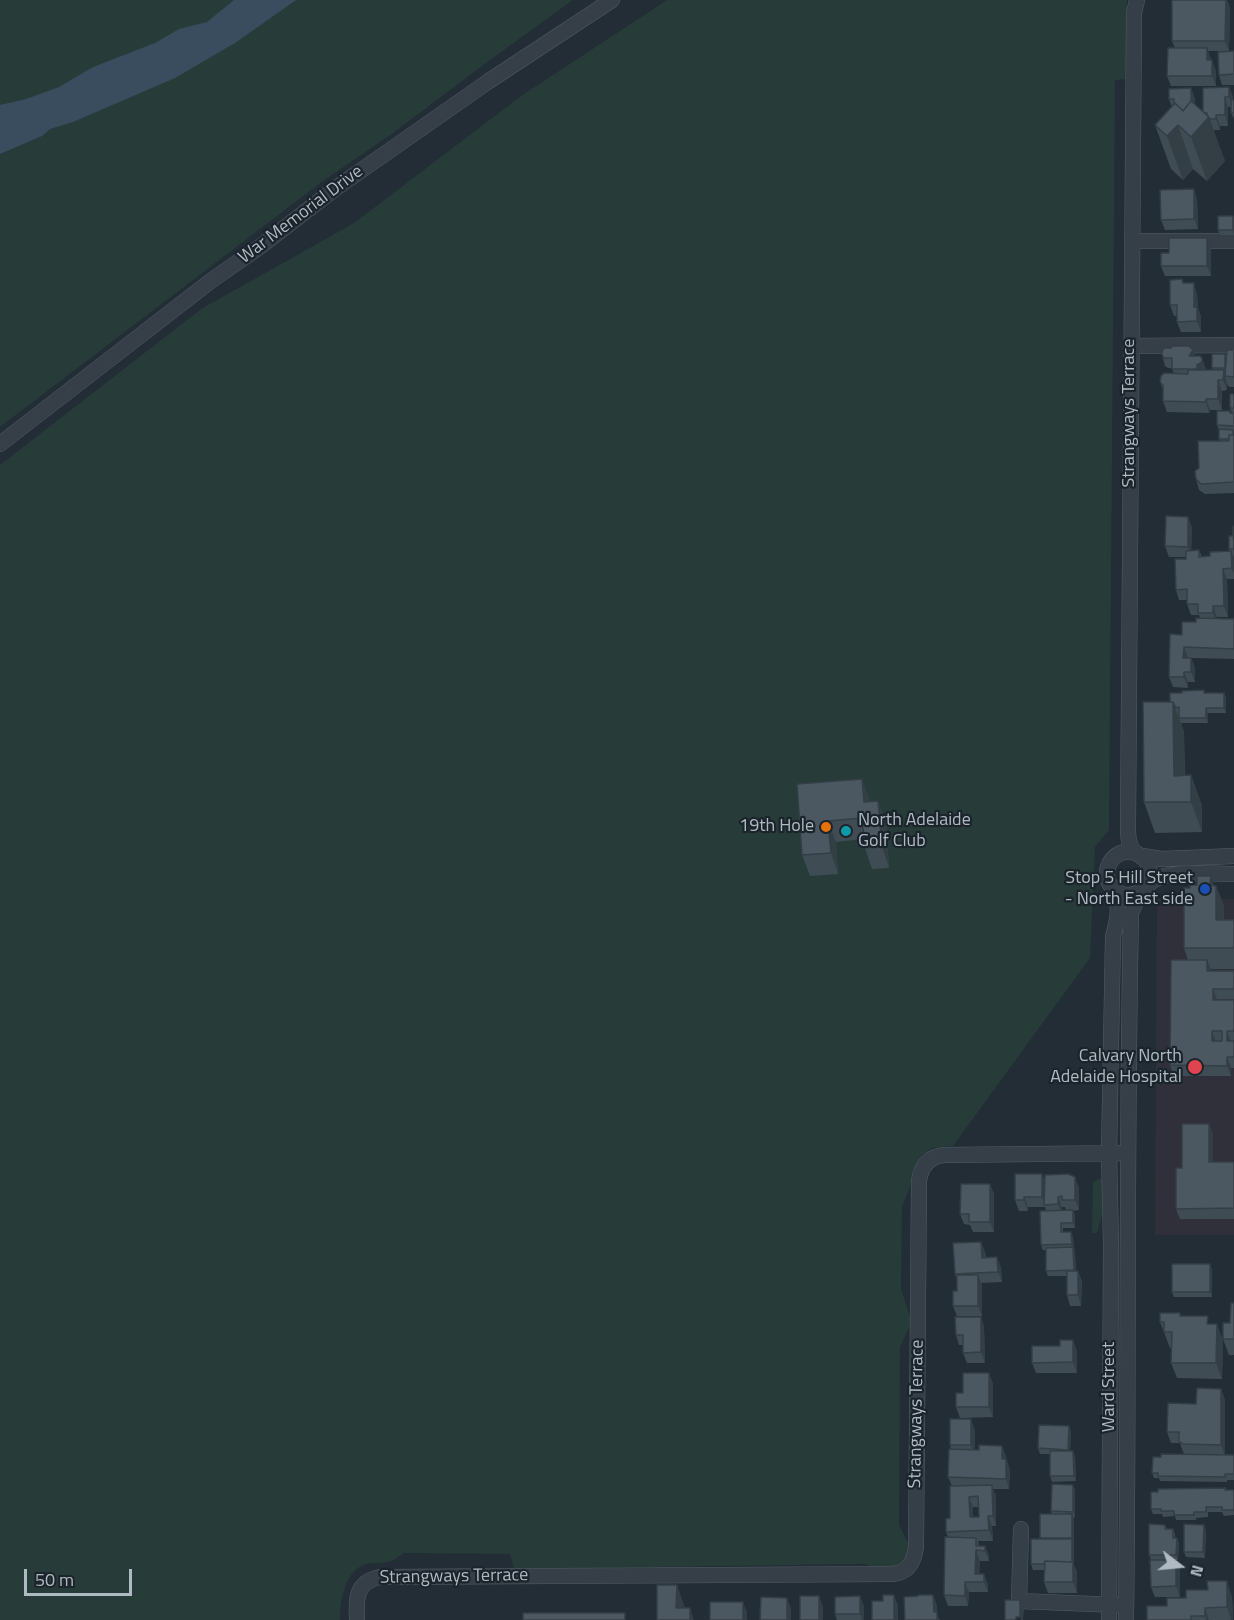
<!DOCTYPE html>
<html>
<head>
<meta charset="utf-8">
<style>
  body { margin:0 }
  #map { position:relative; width:1234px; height:1620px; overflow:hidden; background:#222d36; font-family:"Titillium Web",sans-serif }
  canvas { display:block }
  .north { position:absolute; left:1150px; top:1536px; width:60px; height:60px; -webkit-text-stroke:4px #1b242b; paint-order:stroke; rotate:106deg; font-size:16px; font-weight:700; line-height:24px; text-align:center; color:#b0bac3 }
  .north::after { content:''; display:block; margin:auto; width:21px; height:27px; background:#b0bac3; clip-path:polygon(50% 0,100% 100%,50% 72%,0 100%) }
  .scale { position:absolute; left:24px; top:1569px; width:108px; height:27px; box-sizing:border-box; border:3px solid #b0bac3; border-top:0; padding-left:8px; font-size:18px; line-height:21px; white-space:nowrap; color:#b0bac3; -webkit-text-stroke:4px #1b242b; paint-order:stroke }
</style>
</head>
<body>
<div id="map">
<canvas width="1234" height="1620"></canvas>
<div class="north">N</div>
<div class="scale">50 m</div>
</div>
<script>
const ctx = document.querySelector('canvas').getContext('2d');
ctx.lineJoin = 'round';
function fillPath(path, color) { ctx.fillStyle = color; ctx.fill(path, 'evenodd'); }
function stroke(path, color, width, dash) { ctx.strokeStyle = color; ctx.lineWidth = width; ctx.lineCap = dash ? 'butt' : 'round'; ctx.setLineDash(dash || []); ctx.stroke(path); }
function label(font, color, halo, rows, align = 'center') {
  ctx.font = font + ' "Titillium Web",sans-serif'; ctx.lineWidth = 4.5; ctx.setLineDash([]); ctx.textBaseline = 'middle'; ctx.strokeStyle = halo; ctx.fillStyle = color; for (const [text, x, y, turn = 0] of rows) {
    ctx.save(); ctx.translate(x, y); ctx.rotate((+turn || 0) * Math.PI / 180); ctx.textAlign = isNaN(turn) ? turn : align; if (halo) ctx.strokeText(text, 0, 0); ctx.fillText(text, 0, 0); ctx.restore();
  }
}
const medical = new Path2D(`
  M1157,899H1234V1235H1155Z`);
const green = new Path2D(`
  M0,0H573L486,63L393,133L323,181L0,427Z
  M667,0H1127L1126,79L1115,80L1109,830L1095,847L1090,958L953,1146L932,1148L920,1158L914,1168L911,1185L902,1206L901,1289L912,1322L900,1347L899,1525L911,1549L910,1555L900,1566H870L865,1564L514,1569L510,1554L404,1553C398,1557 393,1561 387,1562C379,1564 370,1562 363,1565C344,1574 340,1602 340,1620H0V465L201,309L354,223L521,96Z
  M1099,1179H1102V1215L1097,1233H1092L1093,1182Z`);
const water = new Path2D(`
  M234,0H296L235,43L175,78L73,122L50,129L42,136L0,154V105L26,99L59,87L93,67L155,43L179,29L207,22Z`);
const minor = new Path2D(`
  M1132,241H1234
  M1131,346L1234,345
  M0,444L212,280L261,246L336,188L489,81L612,0
  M1135,853C1128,845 1128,836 1128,826L1134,13L1137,0
  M1142,856L1162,859L1234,856
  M1147,885C1161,854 1118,838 1108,867C1102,882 1118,899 1134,894C1147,891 1148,879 1165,876C1187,871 1211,874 1234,874
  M1021,1529L1019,1601L1118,1605
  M357,1620C356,1600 355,1582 380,1577L892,1574C908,1573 914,1562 916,1547L919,1181C921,1166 929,1156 945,1155L1128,1153
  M1109,1620L1111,1245L1109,1153L1113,937C1118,918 1121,906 1112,888
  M1126,1620C1129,1384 1126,1149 1131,913L1141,891`);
const wall = new Path2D(`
  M1172,0H1227L1230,8L1229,51H1234V85H1222L1219,75V51H1208L1211,60L1216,71V86H1171L1167,76L1175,48L1172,41Z
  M1229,87L1233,97V100H1234V119L1231,113V107H1228V126H1220V130H1213L1225,161L1207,181L1193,169L1183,180L1171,169L1155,125L1172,107L1169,99L1191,88L1195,99V104L1203,111Z
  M1194,189L1197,200L1198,229L1165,230L1161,220Z
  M1233,216L1234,220V235H1220L1218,230Z
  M1211,248V276H1165L1161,266L1169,253Z
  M1184,283L1197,294L1198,308L1201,317V332H1181L1177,322V316H1174L1170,305Z
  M1234,350V387H1229L1227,384V390L1222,391V410H1210L1209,413L1167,412L1163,401V390L1160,382L1174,374L1172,368H1168L1165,366L1162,355L1195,356L1202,358L1206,370H1213L1212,368L1225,354Z
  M1234,394V413H1232L1230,408Z
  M1231,413H1234V431H1233L1234,433V493L1205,494L1199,490L1196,479L1199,468L1220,441L1219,430L1217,425Z
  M1234,526V579H1227L1228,617H1217V618L1234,619V659L1191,658L1195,668V682H1188V688L1173,687L1169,677L1182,635L1200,618L1199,615H1191L1187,604V600H1179L1176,590L1186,557H1169L1165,546L1192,527L1191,551L1199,550L1202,557L1210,556L1229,551V549L1233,536Z
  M1204,690L1205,693H1224L1226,698V713H1208V723H1181L1184,732L1185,775H1191L1202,806V832L1155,833L1144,802L1170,702L1182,693Z
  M797,784L870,800V802L886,822L889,868L872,869L865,848L864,839L836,842L838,874L810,876L802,855Z
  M1216,886L1224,906V920H1234V969H1211V971H1234V999H1217V1000H1234V1068H1231V1076H1174L1170,1065L1188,960L1184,948L1190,888Z
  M1209,1124L1213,1134V1162H1234V1219H1180L1176,1209L1182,1168Z
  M1042,1174L1045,1182L1079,1188V1210L1073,1211L1075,1215V1228H1063V1232H1071L1073,1237L1074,1248L1075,1253L1076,1271H1078L1082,1282L1081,1306H1070L1067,1295V1276H1048L1046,1271V1250H1043L1041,1245L1046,1211L1045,1207H1028V1211H1019L1015,1200ZM1062,1207H1065L1066,1210H1062Z
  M990,1184L994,1194V1232H973L970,1225L964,1224L960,1214Z
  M981,1242L985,1252L986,1257L1001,1267L1002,1282L981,1283L982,1285V1316H957L953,1306L957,1291V1280L955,1274Z
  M1212,1269V1297H1174L1172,1292Z
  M1234,1303V1355H1229L1223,1339L1230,1323Z
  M1180,1313L1181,1316L1210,1324L1223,1340L1222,1379L1177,1378L1171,1363L1172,1348H1170L1160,1322Z
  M981,1317L984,1327L985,1363H967L963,1353V1345H959L956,1335Z
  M1077,1351V1373H1036L1032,1363Z
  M993,1383V1417L960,1418L956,1407L963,1393Z
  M1221,1389L1225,1400V1455H1234V1480H1227V1482L1160,1481L1159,1478H1154L1152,1473L1161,1457L1185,1454L1183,1452L1180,1443H1171L1167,1432L1196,1404Z
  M975,1430V1450H979L1002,1446L1010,1470L1009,1489H993L996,1496V1526H992L993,1541H978L979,1546H985L989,1556V1561H980L979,1574H984L988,1585V1592H969L968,1606H948L944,1595L948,1537L946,1532L950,1518L952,1486L948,1477L951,1449L950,1445ZM973,1507H978L979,1517H973Z
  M1071,1431L1070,1451L1075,1456L1076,1481L1052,1482L1050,1476V1454H1040L1038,1448Z
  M1075,1490V1517H1074V1565L1077,1572V1593H1048L1044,1582V1570H1033L1031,1564L1041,1539L1040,1538L1052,1514L1051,1511Z
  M1226,1490H1234V1515L1224,1516L1222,1512H1208V1517L1196,1518V1520H1176L1175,1516L1163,1517L1162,1514H1153L1151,1509Z
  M1165,1525L1167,1529H1173L1175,1534V1538H1177L1179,1543L1178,1560H1176L1180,1570V1597H1155L1151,1587V1560L1149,1555Z
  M1206,1530L1205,1558L1186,1557L1184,1552Z
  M1232,1597L1233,1620H1147L1167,1606Z
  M864,1606V1620H837L835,1614Z`);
const shadedWall = new Path2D(`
  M1226,0L1230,8L1229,51L1225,41Z
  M1207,48L1211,59L1210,71L1207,60Z
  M1212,60L1216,71V86L1212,76Z
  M1229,87L1233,97V107L1229,97Z
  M1191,88L1195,99L1196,123L1192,113Z
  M1225,97L1228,107V126L1225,115Z
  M1216,115L1220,126V130L1216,119Z
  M1209,117L1225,161L1207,181L1191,137Z
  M1178,125L1193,169L1183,180L1167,136Z
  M1194,189L1197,200L1198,229L1194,219Z
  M1233,216L1234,220V234L1233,230Z
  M1207,238L1211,248V276L1207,266Z
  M1194,283L1197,294L1198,308L1201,317V332L1197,321L1194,307Z
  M1193,350L1197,361L1189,356Z
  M1202,358L1206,369V372L1201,379L1197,369V365Z
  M1224,370L1227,384V390L1223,380Z
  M1218,380L1222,391V410L1218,399Z
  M1206,399L1210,410L1209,413L1206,402Z
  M1188,517L1192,527L1191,557L1188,547Z
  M1231,551L1234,558V574L1232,568Z
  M1223,569L1227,579L1228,617L1224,606Z
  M1213,606L1217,617V623L1213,613Z
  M1184,647L1188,658H1183Z
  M1191,658L1195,668V682L1191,672Z
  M1184,672L1188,682V688L1184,677Z
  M1224,693L1226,698V713L1224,708Z
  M1173,702L1184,732L1185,802L1174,776Z
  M1206,708L1208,713V723L1206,718Z
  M1191,775L1202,806V832L1191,802Z
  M862,779L870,800L872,823L864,802Z
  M878,801L886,822L889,868L882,847Z
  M828,821L836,842L838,874L831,853Z
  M1211,876L1216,891V886L1224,906L1223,941L1216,920L1210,885Z
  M1207,960L1211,970V981L1207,971Z
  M1213,989L1217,999V1011L1213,1000Z
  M1212,1031L1216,1042L1212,1041Z
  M1227,1031L1231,1042L1227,1041Z
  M1227,1057L1231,1068V1076L1227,1066Z
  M1209,1124L1213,1134V1173L1209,1162Z
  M1042,1174L1046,1185L1045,1205L1042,1197Z
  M1075,1177L1079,1188V1210L1075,1200Z
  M990,1184L994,1194V1232L990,1222Z
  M1024,1197L1028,1207V1211L1024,1200Z
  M1058,1197L1062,1207V1215L1058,1204Z
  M1073,1210L1075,1215V1228L1073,1223Z
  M1071,1232L1073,1237L1074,1248L1075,1253L1076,1276L1074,1270L1073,1248L1072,1244Z
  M981,1242L985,1252L986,1268L982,1258Z
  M997,1257L1001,1267L1002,1282L998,1272Z
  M1210,1264L1212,1269V1297L1210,1292Z
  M1078,1271L1082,1282L1081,1306L1078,1295Z
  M978,1275L982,1285V1316L978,1306Z
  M981,1317L984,1327L985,1363L981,1352Z
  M1217,1324L1223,1340L1222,1379L1216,1363Z
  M1073,1340L1077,1351V1373L1073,1362Z
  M989,1373L993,1383V1417L989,1407Z
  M1221,1389L1225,1400V1456L1221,1445Z
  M971,1419L975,1430V1455L971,1445Z
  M1069,1426L1071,1431L1070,1455L1068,1450Z
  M1002,1446L1006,1456V1468V1459L1010,1470L1009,1489L1006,1479L1002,1459Z
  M1073,1451L1075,1456L1076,1481L1074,1476Z
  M992,1485L996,1496V1526L993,1516Z
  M1073,1485L1075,1490V1517L1073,1512Z
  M969,1497L973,1507V1528L970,1517Z
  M1072,1514L1074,1519V1543L1072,1538Z
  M988,1516L992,1526L993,1541L989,1530Z
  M1204,1525L1206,1530L1205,1558L1203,1552Z
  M1177,1538L1179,1543L1178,1560L1176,1555Z
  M1072,1539L1074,1544V1565L1077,1572V1593L1073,1582Z
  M985,1546L989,1556V1561L985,1551Z
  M976,1550L980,1561L979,1582L975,1574Z
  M1176,1560L1180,1570V1597L1176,1586Z
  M984,1574L988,1585V1592L984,1582Z
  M1227,1581L1232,1597L1233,1620H1231L1227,1607Z
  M965,1582L969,1592L968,1606L965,1596Z
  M677,1585L688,1616L676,1608Z
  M894,1595L898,1605V1620H894Z
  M933,1595L937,1605V1614L940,1620H937L934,1612Z
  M819,1596L823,1607V1620H819Z
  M860,1596L864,1606V1620H862L860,1614Z
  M787,1598L791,1608V1620H787Z
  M1020,1600L1024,1610L1023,1620H1021L1020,1617Z
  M743,1602L747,1612V1620H743Z
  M690,1608L694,1620H690Z
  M1205,1608L1209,1620H1206L1205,1616Z`);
const building = new Path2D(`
  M1172,0H1226L1225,41H1172Z
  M1168,48H1207V60H1212V76H1167Z
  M1234,51V74L1219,75L1218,52Z
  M1229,87V97H1225V115H1216V119H1210L1207,115V113H1204L1203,111V88Z
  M1191,88V101L1183,111L1175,103L1174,105V99H1169V89Z
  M1231,100H1234V113H1231Z
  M1191,101L1209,117L1191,137L1178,125L1167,136L1155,125L1175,103L1183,111Z
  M1194,189V219L1161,220L1160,190Z
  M1218,216H1233V230H1218Z
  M1169,238H1207V266H1161V253H1169Z
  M1182,279L1183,283H1194V307H1197V321L1177,322V305H1170V280Z
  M1173,346H1189L1193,350L1189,356H1200L1202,358V362L1197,365V369H1172V358H1164L1162,355V351L1164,348H1171Z
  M1227,350H1234V377L1225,376Z
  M1212,354H1225V368H1212Z
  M1188,370H1224L1223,380H1218V399H1206V402L1163,401V385L1160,382L1161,376L1164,373L1188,374Z
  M1230,394H1234V408H1230Z
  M1217,411H1230V413H1234V426L1217,425Z
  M1219,429L1233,430V435H1229V439H1219Z
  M1229,435H1234V482L1201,484L1196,479L1195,471L1199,468L1198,441H1229Z
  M1166,516L1188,517V547L1165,546Z
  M1233,526L1234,549H1229V536H1233Z
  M1199,550V557L1210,556V552L1231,551L1232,568L1223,569L1224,606H1213V613H1198V604H1187V589L1176,590L1175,559H1186V551Z
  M1196,618L1234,619V649L1184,647L1183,658H1191V672H1184V677H1169L1170,634L1182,635V622H1196Z
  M1204,690V693H1224V708H1206V718H1179V707L1176,708L1173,702H1170V693H1182V691Z
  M1143,702H1173L1174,776L1191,775V802H1144Z
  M862,779L864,802L878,801L882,847L865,848L862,818L828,821L831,853L802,855L797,784Z
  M1197,876H1211L1210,885L1216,886V920H1234V948H1184V888H1190V885H1197Z
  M1171,960H1207V971H1234V989H1213V1000H1234V1031H1227V1041H1234V1057H1227V1066L1170,1065ZM1212,1031H1222V1041H1212Z
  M1182,1124H1209V1162H1234V1208L1176,1209V1168H1182Z
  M1015,1174H1042V1197H1024V1200H1015Z
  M1068,1174L1075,1177V1200H1062V1196L1058,1197V1204L1044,1205L1045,1175Z
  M961,1184H990V1222H969V1214H960Z
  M1073,1210V1223H1061V1232H1071L1072,1244L1041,1245L1040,1211Z
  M981,1242L982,1258L997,1257L998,1272L955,1274L953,1243Z
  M1073,1247L1074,1270L1046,1271V1248Z
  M1172,1264H1210V1292H1172Z
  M1067,1271H1078V1295H1067Z
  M957,1275H978V1306H953V1291H957Z
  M1231,1303H1234V1339H1223V1323H1230Z
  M1160,1313H1180V1316H1208L1207,1324H1217L1216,1363H1171L1172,1332H1164V1322H1160Z
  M955,1317H981V1352L963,1353V1335H956Z
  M1060,1340H1073V1362L1032,1363V1346H1060Z
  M963,1373H989V1407H956V1393H963Z
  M1197,1388L1221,1389V1445L1183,1444L1179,1441V1432H1167L1168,1403L1196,1404Z
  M950,1419H971V1445H950Z
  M1039,1425L1069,1426L1068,1450L1038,1448Z
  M979,1445L1002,1446V1459H1006V1479L948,1477L949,1449L979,1450Z
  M1050,1451H1073L1074,1476H1050Z
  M1161,1454L1234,1455V1474H1225V1477L1158,1476V1473H1152L1153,1457H1161Z
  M1052,1484L1073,1485V1512L1051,1511Z
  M992,1485L993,1516H988L989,1530L946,1532V1519L950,1518V1486ZM978,1496L979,1517H970L969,1497Z
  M1226,1488L1225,1490H1234V1510H1222V1507H1206V1512H1194V1515H1174V1511H1161V1509H1151V1492H1158V1489Z
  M1040,1514H1072V1538H1040Z
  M1149,1524L1165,1525V1529H1173V1538H1177L1176,1555H1149Z
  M1184,1524L1204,1525L1203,1552H1184Z
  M945,1537L976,1538V1546H985V1551L976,1550L975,1574H984V1582H965V1596L944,1595Z
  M1031,1539H1072V1562L1045,1561L1044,1564H1031Z
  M1150,1560H1176V1586L1151,1587Z
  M1045,1561L1073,1562V1582H1044Z
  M1207,1581H1227V1607L1205,1608V1616H1191V1620H1147V1606H1167V1598H1186V1590H1208Z
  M657,1585H677L676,1608H690V1620H657Z
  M883,1595H894V1620H872V1601H883Z
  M918,1595H933L934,1612H937V1620H905L904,1597L918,1596Z
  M800,1596H819V1620H800Z
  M860,1596V1614H835V1597Z
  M761,1597L787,1598V1620H760Z
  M1005,1600H1020V1617H1016V1620H1005Z
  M710,1602H743V1620H710Z
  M523,1613H625V1620H523Z`);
const markers = [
  [826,827,6,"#e8710a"],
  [846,831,6,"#0f9aa8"],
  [1205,889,6,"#1a4fb4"],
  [1195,1067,8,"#e0444e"]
];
const streetNames = [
  ["War Memorial Drive",301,215,-37],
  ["Strangways Terrace",1130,413,-90],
  ["Ward Street",1110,1387,-90],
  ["Strangways Terrace",917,1414,-89],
  ["Strangways Terrace",454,1577,-1]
];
const poiNames = [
  ["North Adelaide",858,821,"left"],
  ["Golf Club",858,842,"left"],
  ["19th Hole",814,827],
  ["Stop 5 Hill Street",1193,879],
  ["- North East side",1193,900],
  ["Calvary North",1182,1057],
  ["Adelaide Hospital",1182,1078]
];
fillPath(medical, '#30303b');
fillPath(green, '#273b39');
fillPath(water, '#394d5e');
stroke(minor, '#535d64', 16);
stroke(minor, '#363f47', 15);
fillPath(wall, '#404c54');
fillPath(shadedWall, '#343e45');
fillPath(building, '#4b5862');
stroke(building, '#343e45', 1.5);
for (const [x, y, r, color] of markers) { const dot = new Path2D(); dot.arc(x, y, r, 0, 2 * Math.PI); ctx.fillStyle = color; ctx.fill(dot); stroke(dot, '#1b242b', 2); }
label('18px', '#b0bac3', '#1b242b', streetNames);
label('18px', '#b0bac3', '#1b242b', poiNames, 'right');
</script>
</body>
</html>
